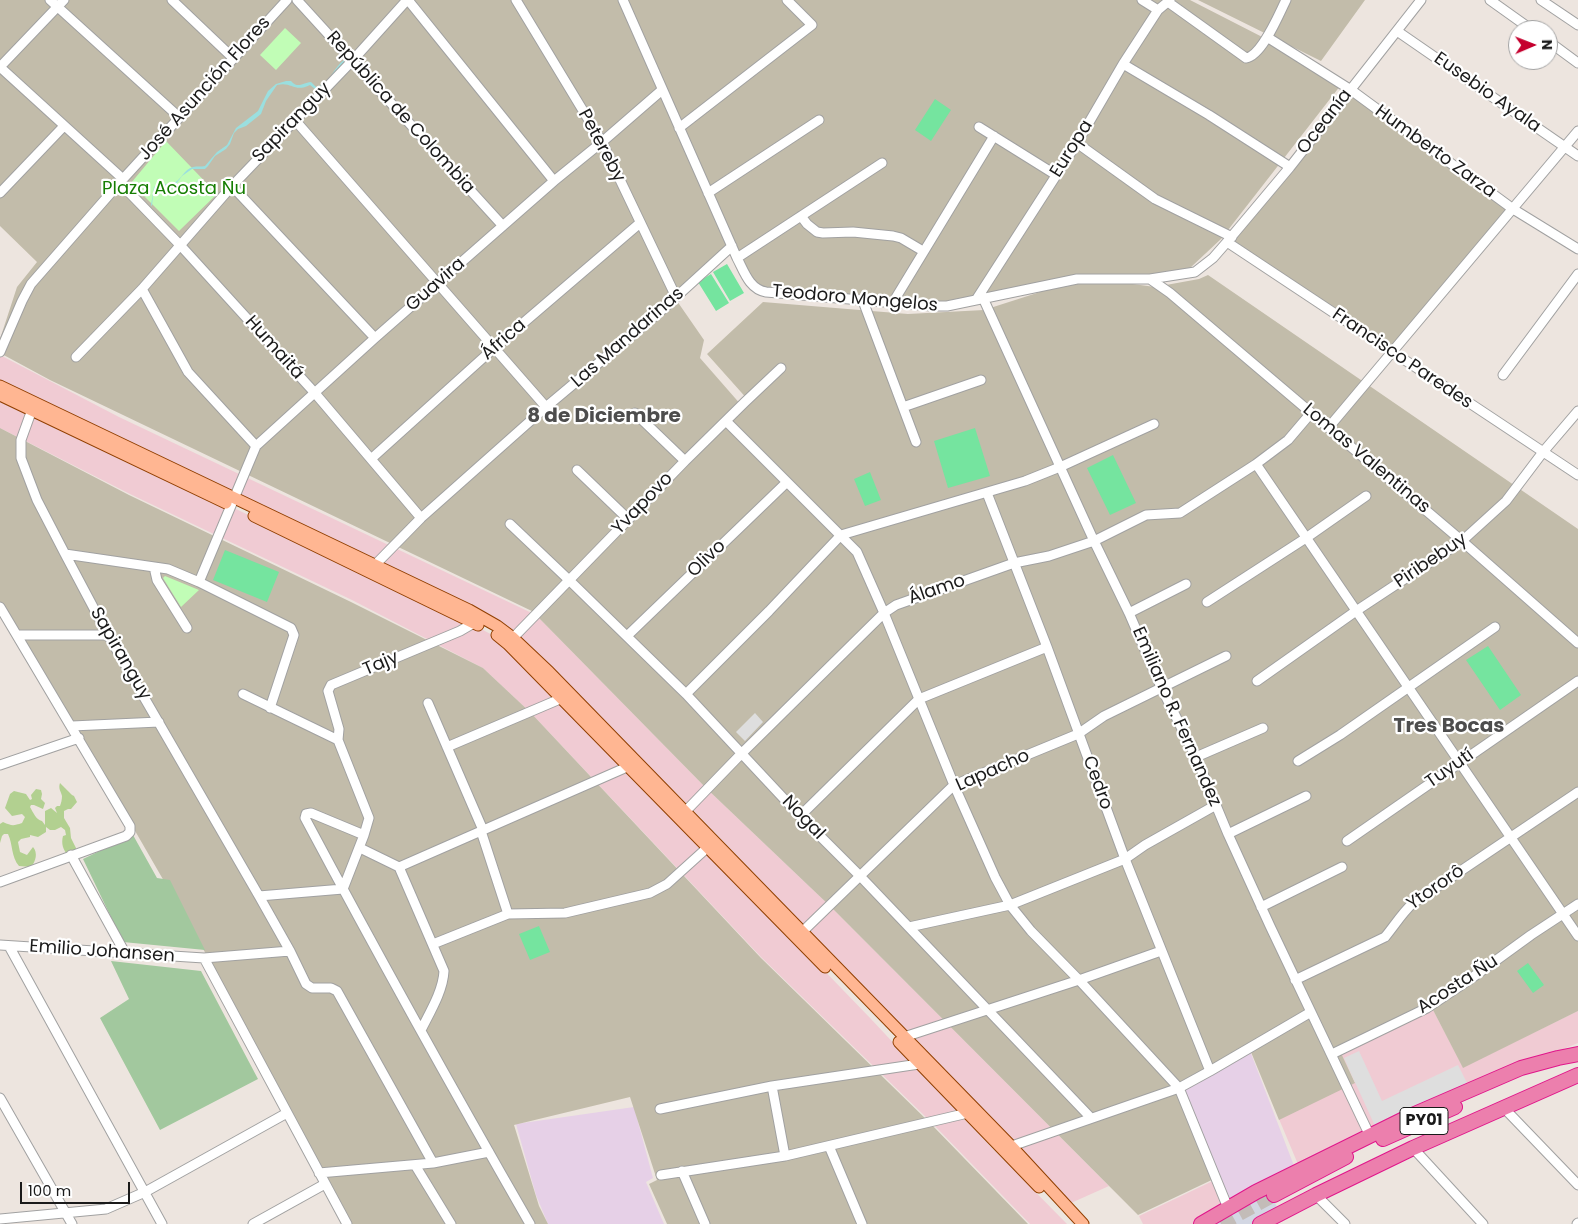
<!DOCTYPE html>
<html>
<head>
<meta charset="utf-8">
<style>
  body { margin:0 }
  #map { position:relative; width:1578px; height:1224px; overflow:hidden; background:#ede5df; font-family:Poppins,sans-serif }
  canvas { display:block }
  .north { position:absolute; left:1508px; top:20px; width:50px; height:50px; box-sizing:border-box; background:#fff; border:1px solid #a3a3a3; border-radius:50%; rotate:89deg; font-size:14px; font-weight:700; line-height:20px; text-align:center; color:#1a1a1a }
  .north::after { content:''; display:block; margin:auto; width:18px; height:22px; background:#c5002e; clip-path:polygon(50% 0,100% 100%,50% 72%,0 100%) }
  .scale { position:absolute; left:20px; top:1182px; width:110px; height:22px; box-sizing:border-box; border:2px solid #1a1a1a; border-top:0; padding-left:6px; font-size:15px; line-height:18px; white-space:nowrap; color:#1a1a1a; -webkit-text-stroke:4px #fff; paint-order:stroke }
</style>
</head>
<body>
<div id="map">
<canvas width="1578" height="1224"></canvas>
<div class="north">N</div>
<div class="scale">100 m</div>
</div>
<script>
const ctx = document.querySelector('canvas').getContext('2d');
ctx.lineJoin = 'round';
function fillPath(path, color) { ctx.fillStyle = color; ctx.fill(path, 'evenodd'); }
function stroke(path, color, width, dash) { ctx.strokeStyle = color; ctx.lineWidth = width; ctx.lineCap = dash ? 'butt' : 'round'; ctx.setLineDash(dash || []); ctx.stroke(path); }
function label(font, color, halo, rows, align = 'center') {
  ctx.font = font + ' Poppins,sans-serif'; ctx.lineWidth = 4.5; ctx.setLineDash([]); ctx.textBaseline = 'middle'; ctx.strokeStyle = halo; ctx.fillStyle = color; for (const [text, x, y, turn = 0] of rows) {
    ctx.save(); ctx.translate(x, y); ctx.rotate((+turn || 0) * Math.PI / 180); ctx.textAlign = isNaN(turn) ? turn : align; if (halo) ctx.strokeText(text, 0, 0); ctx.fillText(text, 0, 0); ctx.restore();
  }
}
const commercial = new Path2D(`
  M0,355L119,417L536,615L706,788L832,908L1109,1186L1071,1203L1006,1139L857,980L690,807L517,636L516,637L0,382Z
  M0,398L325,551L454,614L494,636L697,839L871,1019L990,1146L1067,1224H1030L932,1123L761,957L531,713L483,668L352,600L130,494L0,428Z
  M1433,1010L1463,1067L1578,1011V1043L1522,1066L1300,1169L1279,1119L1355,1082L1339,1050Z
  M1219,1178L1229,1206L1196,1224H1143L1139,1216Z`);
const industrial = new Path2D(`
  M1250,1051L1296,1171L1230,1204L1184,1087Z
  M634,1107L653,1178L646,1182L664,1224H548L536,1195L516,1124Z`);
const construction = new Path2D(`
  M0,0H1190L1313,63L1344,81L1221,239L1190,268L1135,277L1077,276L982,297L932,304L760,293L746,280L693,169L727,247L677,301L704,340L700,358L742,406L536,613L50,380L0,353V339L17,287L37,262L0,226Z
  M1198,0H1365L1321,61Z
  M1350,88L1515,204L1391,352L1231,242Z
  M1208,275L1578,529V1011L1463,1068L1433,1010L1340,1051L1355,1083L1279,1120L1251,1052L1183,1088L1218,1177L1138,1215L832,908L706,788L536,615L749,401L707,354L763,302L908,314L984,310L1037,293L1058,284L1118,282L1155,287L1199,279Z
  M0,428L129,495L351,602L483,668L531,713L761,958L931,1124L1028,1224H667L649,1184L657,1180L630,1097L514,1125L539,1206L548,1224H350L210,961L119,803L0,603Z`);
const forest = new Path2D(`
  M60,783L72,795L74,796L77,802L71,809H68L64,811V818L70,828L71,838L76,848V852L68,856C63,849 61,844 63,836L66,835L65,830L61,827L55,830H50L46,827V832L38,837L30,835V837L21,839L18,842L20,852L27,855L33,847C38,853 36,861 31,867L19,866C11,857 13,844 8,834H4L2,836L0,843V824L3,822C12,826 13,826 22,823L25,817L22,814L12,816L5,808L10,794L14,791L26,794L30,800L32,799L31,795L36,789L41,790L42,794L41,799L45,803L43,809L34,805H31L30,807C33,812 36,820 42,821L45,825V811L51,808L57,813L55,808L57,806H60C61,803 62,800 62,796C61,791 58,789 60,783Z`);
const cemetery = new Path2D(`
  M133,835L157,878L170,880L205,950L123,942L83,859Z
  M111,961L201,971L258,1079L160,1130L100,1018L129,999Z`);
const park = new Path2D(`
  M285,28L301,43L276,70L260,55Z
  M166,141L217,194L179,231L131,183Z
  M165,576L199,590L181,607L163,578Z`);
const pitch = new Path2D(`
  M935,99L951,110L931,141L915,130Z
  M727,264L744,293L730,301L713,272Z
  M711,274L729,303L716,311L698,282Z
  M975,428L990,476L948,488L934,441Z
  M1113,455L1136,503L1110,515L1087,468Z
  M870,472L881,500L865,506L854,479Z
  M225,550L279,572L267,602L213,580Z
  M1488,646L1521,695L1500,710L1466,660Z
  M539,926L550,952L530,960L519,934Z
  M1528,963L1544,985L1533,993L1517,971Z`);
const parking = new Path2D(`
  M755,713L763,722L745,741L736,732Z
  M1359,1051L1382,1101L1458,1065L1468,1085L1375,1126L1344,1058Z`);
const plaza = new Path2D(`
  M1268,1189L1279,1211L1256,1224H1205Z`);
const water = new Path2D(`
  M344,60L345,62L321,89H315L310,85C294,93 292,81 277,85L266,101L261,114L246,126L238,129L234,133L230,144L226,149L215,156L208,166L205,169H192L182,176L176,184L171,186L158,185L153,195L152,206L151,205L154,187C161,182 167,186 174,183C181,180 184,169 193,167C197,166 201,167 205,166L217,152L227,145L236,128L258,111L268,91L276,84L286,81H291C298,89 302,83 311,82L316,87C329,85 334,67 344,60Z`);
const highwayTunnel = new Path2D(`
  M1221,1224L1274,1195`);
const minor = new Path2D(`
  M50,0L179,117
  M172,0L233,58
  M297,0L503,226
  M408,0L554,181
  M516,0L602,142L676,297
  M623,0L737,258C744,271 749,289 766,292L932,306H947L1077,279H1150L1195,272L1213,258L1227,242L1290,167L1421,0
  M1142,0L1158,10
  M1490,0L1532,30
  M1541,0L1578,25
  M1168,2L1246,58C1262,56 1279,14 1286,0
  M1397,31L1578,156
  M1267,37L1351,90L1513,209L1578,249
  M1548,41L1578,63
  M1123,64L1209,115L1290,167
  M0,67L123,179
  M0,67L64,0
  M294,119L546,407
  M979,127L1056,175
  M679,128L812,25L787,0
  M1077,143L1155,199L1232,237
  M120,183L181,246L314,392L421,518
  M232,186L375,338
  M0,193L64,126
  M708,193L819,120
  M801,216L807,224L817,232L823,233L853,232L893,236L901,238L923,251
  M1227,242L1578,475
  M737,258L882,163
  M1150,279L1170,293L1462,541L1578,643
  M142,289L188,372L256,446
  M983,298L1094,541L1129,613L1161,687L1196,757L1228,834L1270,926L1370,1136
  M976,300L1077,143L1123,64L1158,10L1170,0
  M863,301L916,442
  M892,304L994,136
  M0,352L22,301L31,284L123,179L287,0
  M76,357L142,289L232,186L353,60L407,0
  M1503,375L1578,274
  M34,404L21,440V458L37,500L65,554L108,635L259,896L290,951L306,984L312,988H331L337,991L433,1163
  M903,407L981,380
  M635,413L685,461
  M726,421L857,552L884,613L954,785L995,877L1010,905L1031,931L1079,980L1179,1088L1228,1208
  M1329,427L1578,131
  M371,459L494,348L640,223
  M1256,464L1578,936
  M577,470L628,519
  M987,493L1047,647L1125,859L1210,1071
  M510,524L569,580L686,694L800,816L860,876L1091,1118
  M65,554L168,569L199,582L291,628L294,635L270,708
  M154,567L157,580L187,628
  M371,569L421,518L546,407L663,309L732,246
  M199,582L256,446L375,338L554,181L602,142L662,90
  M1207,602L1306,538L1366,496
  M0,607L130,826V832L126,836L0,882
  M1129,613L1186,584
  M18,635H108
  M627,636L787,482
  M510,641L685,461L745,402L781,368
  M1257,681L1356,611L1462,541L1506,501L1543,452L1578,411
  M243,694L338,740L369,818L364,835L343,889
  M686,694L769,611L841,535L1025,481L1060,467L1154,424
  M428,703L483,830
  M72,726L159,722
  M338,740L339,729L328,691L331,685L460,631L477,621
  M447,747L567,696
  M1196,757L1263,728
  M1298,761L1340,735L1495,627
  M0,765L79,738
  M682,815L742,753L884,613L896,605L1014,563L1049,556L1094,541L1146,515L1180,513L1256,464L1288,440L1311,413
  M800,816L919,699L1047,647
  M481,831L508,914
  M1228,834L1306,796
  M364,835L311,813L306,814L305,818C378,955 453,1090 530,1224
  M1347,841L1578,681
  M360,848L399,867L444,971C443,991 430,1012 421,1030
  M71,855L125,953
  M399,867L634,764
  M259,896L343,889
  M1261,907L1342,867
  M909,927L1010,905L1125,859L1145,845L1216,805
  M799,935L954,785L1078,734L1104,716L1226,656
  M433,944L508,914L565,913L650,893L667,884L708,847
  M0,945L204,958L290,951
  M9,946L162,1224
  M204,958L347,1224
  M1295,980L1385,937C1395,925 1402,913 1413,903L1578,792
  M904,1037L1079,980L1161,951
  M1332,1054L1427,1008L1469,980L1531,935L1578,904
  M772,1086L785,1156
  M0,1098L72,1224
  M1504,1108L1578,1185
  M660,1109L772,1086L919,1064
  M829,1146L862,1224
  M1006,1148L1179,1088L1210,1071L1311,1012
  M1413,1148L1483,1224
  M415,1165L451,1224
  M682,1171L705,1224
  M319,1173L433,1163L489,1152
  M661,1175L785,1156L972,1112
  M1316,1195L1345,1224
  M0,1219L106,1209L145,1192L287,1113
  M253,1224L325,1184
  M1577,1224L1578,1223`);
const major = new Path2D(`
  M0,386L469,610L497,626L513,638L549,672L1011,1146L1083,1224
  M0,395L226,503
  M254,516L478,625
  M497,635L508,644L825,967
  M899,1042L1039,1187`);
const highway = new Path2D(`
  M1383,1139L1455,1107
  M1274,1195L1346,1157
  M1201,1224L1256,1192L1410,1116L1521,1068L1558,1058L1578,1054
  M1260,1224L1316,1195L1413,1148L1578,1075`);
const shields = [
  [1424,1121,48]
];
const shieldNames = [
  ["PY01",1424,1121]
];
const streetNames = [
  ["José Asunción Flores",205,89,-48],
  ["Eusebio Ayala",1487,93,35],
  ["República de Colombia",400,113,48],
  ["Oceanía",1325,122,-52],
  ["Sapiranguy",292,123,-46],
  ["Petereby",601,146,62],
  ["Europa",1072,149,-58],
  ["Humberto Zarza",1435,152,36],
  ["Guavira",436,285,-41],
  ["Teodoro Mongelos",855,299,5],
  ["Las Mandarinas",628,338,-41],
  ["África",504,340,-41],
  ["Humaitá",274,348,48],
  ["Francisco Paredes",1402,359,34],
  ["Lomas Valentinas",1366,459,40],
  ["Yvapovo",643,504,-46],
  ["Olivo",707,559,-44],
  ["Piribebuy",1431,561,-34],
  ["Álamo",937,590,-19],
  ["Sapiranguy",120,654,60],
  ["Tajy",381,664,-23],
  ["Emiliano R. Fernandez",1176,717,66],
  ["Tuyutí",1450,769,-35],
  ["Lapacho",993,771,-24],
  ["Cedro",1097,783,70],
  ["Nogal",803,818,46],
  ["Ytororô",1436,888,-35],
  ["Emilio Johansen",102,952,4],
  ["Acosta Ñu",1458,985,-33]
];
const parkNames = [
  ["Plaza Acosta Ñu",174,189]
];
const quarterNames = [
  ["8 de Diciembre",604,417],
  ["Tres Bocas",1449,727]
];
fillPath(commercial, '#f0cbd3');
fillPath(industrial, '#e6d0e7');
fillPath(construction, '#c2bcaa');
fillPath(forest, '#b2d090');
fillPath(cemetery, '#a2c89e');
fillPath(park, '#c1fdb6');
fillPath(pitch, '#75e49f');
fillPath(parking, '#dedede');
fillPath(plaza, '#d3d7e3');
fillPath(water, '#9bdfdf');
stroke(highwayTunnel, '#c3bcb8', 14, [14, 7]);
stroke(minor, '#a1a1a1', 11);
stroke(major, '#913f00', 13);
stroke(highway, '#e0168b', 16);
stroke(minor, '#fff', 9);
stroke(major, '#ffb692', 11);
stroke(highway, '#ec7fad', 14);
for (const [x, y, w] of shields) { const box = new Path2D(); box.roundRect(x - w / 2, y - 13.5, w, 27, 4); ctx.fillStyle = '#fff'; ctx.fill(box); stroke(box, '#1a1a1a', 1); }
label('bold 16px', '#1a1a1a', null, shieldNames);
label('18px', '#1a1a1a', '#fff', streetNames);
label('18px', '#167e03', '#fff', parkNames);
label('bold 20px', '#4d4d4d', '#fff', quarterNames);
</script>
</body>
</html>
